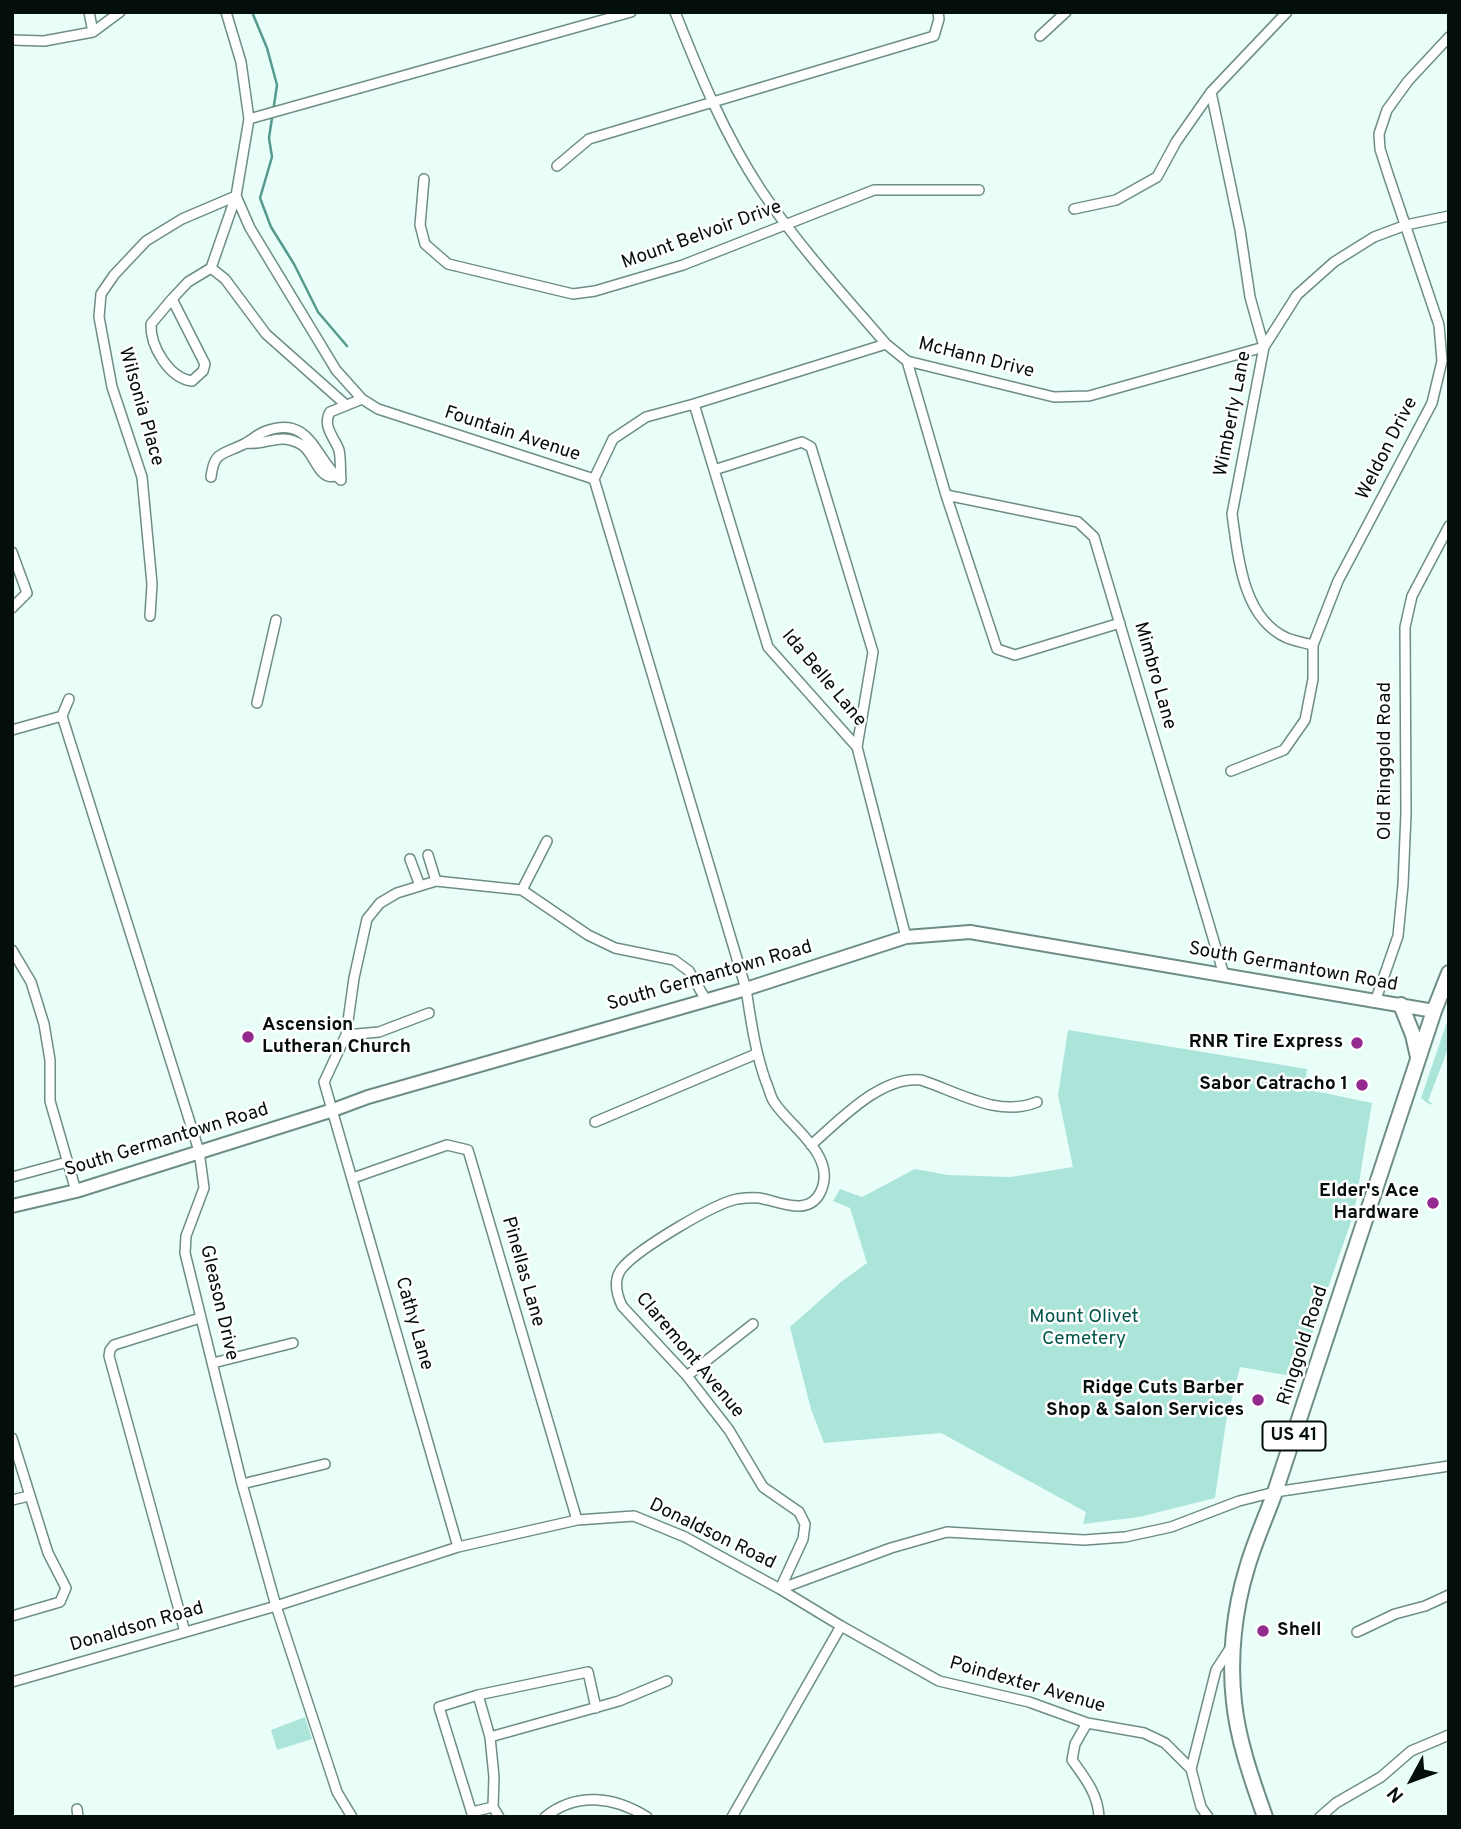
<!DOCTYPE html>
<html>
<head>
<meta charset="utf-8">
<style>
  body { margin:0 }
  #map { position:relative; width:1461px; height:1829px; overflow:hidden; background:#e9fef9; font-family:Overpass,sans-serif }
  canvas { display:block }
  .frame { position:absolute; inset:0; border:14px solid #040e0c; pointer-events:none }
  .north { position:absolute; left:1377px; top:1745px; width:70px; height:70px; -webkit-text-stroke:5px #fff; paint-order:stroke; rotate:229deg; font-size:19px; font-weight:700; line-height:28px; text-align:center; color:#040e0c }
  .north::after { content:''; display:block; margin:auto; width:24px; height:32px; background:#040e0c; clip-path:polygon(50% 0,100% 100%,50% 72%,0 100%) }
</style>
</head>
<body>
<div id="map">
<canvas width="1461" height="1829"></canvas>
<div class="frame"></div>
<div class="north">N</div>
</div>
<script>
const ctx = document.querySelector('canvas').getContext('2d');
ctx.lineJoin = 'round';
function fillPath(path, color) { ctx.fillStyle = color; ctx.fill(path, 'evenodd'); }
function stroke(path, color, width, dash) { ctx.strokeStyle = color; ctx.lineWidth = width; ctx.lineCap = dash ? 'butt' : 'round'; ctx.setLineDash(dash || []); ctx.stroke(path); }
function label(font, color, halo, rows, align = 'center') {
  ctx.font = font + ' Overpass,sans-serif'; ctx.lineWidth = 5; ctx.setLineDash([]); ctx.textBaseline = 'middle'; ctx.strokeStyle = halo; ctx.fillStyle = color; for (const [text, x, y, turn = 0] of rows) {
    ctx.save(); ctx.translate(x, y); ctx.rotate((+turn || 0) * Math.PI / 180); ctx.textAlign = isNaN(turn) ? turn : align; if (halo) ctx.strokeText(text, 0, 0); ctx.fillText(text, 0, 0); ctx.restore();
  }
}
const green = new Path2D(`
  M1449,1021V1046L1428,1101L1432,1103L1430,1105L1421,1098L1447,1022Z
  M1068,1030L1307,1069L1305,1089L1372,1103L1354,1213L1297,1377L1240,1367L1226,1422L1215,1498L1139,1517L1083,1524L1086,1512L941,1433L824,1443L811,1409L790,1327L841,1282L867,1263L850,1208L833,1201L840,1189L862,1197L915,1169L948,1175L1011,1177L1073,1167L1058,1095Z
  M305,1717L312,1739L277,1750L271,1730Z`);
const stream = new Path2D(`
  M252,12L267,48L277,85L269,138L272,157L260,198L271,227L294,264L318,312L347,346`);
const minor = new Path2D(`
  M89,12L93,32
  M226,12L241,62L249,119L236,196L250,228L336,370L362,399L378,409L594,479L746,989C751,1021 755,1051 766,1082C769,1088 770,1096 774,1102C790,1127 837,1155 821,1191C809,1218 779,1201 759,1198C752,1197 744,1198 737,1199C713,1204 640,1248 623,1267C613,1278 616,1293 622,1306L687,1376L729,1430L763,1487L799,1512L805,1524L803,1539L780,1589L841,1626L939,1681L1029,1702L1087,1723L1144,1733L1165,1743L1191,1769
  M675,12C700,75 724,134 761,190C798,245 843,294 886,344
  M1040,36L1066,12
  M12,40L44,41L93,32L120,12
  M249,119L631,12
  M557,166L589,139L934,36L939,19L938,12
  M424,179L420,225L425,244L448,264L573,294L595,291L683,265L874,190H979
  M1074,209L1116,200L1157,177L1176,142L1211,92L1287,12
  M211,268L236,196
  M172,299L188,282L211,268L225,279L266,334L346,405
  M172,299L205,364L203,371L192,381C169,378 150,346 151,324Z
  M907,361L946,495L997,649L1015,655L1120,623
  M694,404L768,647L857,747L906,937
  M247,443C266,446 280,431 302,445C315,453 318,481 336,476
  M714,470L802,442L811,447L873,652L857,747
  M211,477C214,452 221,455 242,445C251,441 257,434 266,431C312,414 315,461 341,480
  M594,479L613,439L646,417L694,404L886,344L907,361L1054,397L1089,396L1264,347L1250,297L1240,230L1211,92
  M341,480C340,470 341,459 339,450C334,437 322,426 330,412L362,399
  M946,495L1078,522L1094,537L1224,975
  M12,552L27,593L12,608
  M150,616L152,584L142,477L112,387L99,317L101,294L114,275L146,241L182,219L236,196
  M1313,645C1304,643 1295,641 1287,638C1242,618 1238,555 1232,514L1264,347L1297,295L1334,262L1374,237L1406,225L1449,216
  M257,703L276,620
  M62,716L199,1151L204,1188L186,1236L185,1253L242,1484L276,1606L337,1792L352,1817
  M12,730L62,716L69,699
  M1231,771L1284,750L1305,720L1313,679V645L1338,581L1432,403L1442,361L1439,325L1389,177L1380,149L1379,134L1387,110L1408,81L1449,37
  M428,855L436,881
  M410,859L420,886
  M522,890L547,841
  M12,950L31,982L44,1024L50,1060V1101L76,1191
  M1375,1002L1398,936L1403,885L1406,813L1405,627L1412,596L1449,526
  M346,1035L379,1032L429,1013
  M595,1122L756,1054
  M811,1145C839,1121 881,1075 921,1080C958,1092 999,1118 1037,1102
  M12,1177L67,1162
  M353,1178L447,1145L468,1150L577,1520
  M213,1363L293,1343
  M687,1376L753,1324
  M12,1438L48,1553L66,1588L60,1602L12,1616
  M242,1484L325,1464
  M12,1500L29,1496
  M458,1547L324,1082L346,1035L354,978L367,919L380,903L397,893L436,881L522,890L588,935L615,948L674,960L689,971L706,1000
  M185,1632L109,1356L110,1350L114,1345L200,1318
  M1357,1632L1395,1614L1425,1606L1449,1595
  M12,1682L276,1606L458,1547L577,1520L634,1516L685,1537L780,1589L891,1548L947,1532L1084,1540L1125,1537L1171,1527L1239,1501L1275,1492L1449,1466
  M478,1695L588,1672L596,1708
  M1087,1723L1075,1744L1072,1760C1085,1778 1098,1794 1099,1817
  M493,1807L494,1777L490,1737L619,1701L667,1681
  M77,1809L78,1817
  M472,1812L493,1807L499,1817
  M473,1817L439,1707L478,1695L490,1737
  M545,1817C577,1791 615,1797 647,1817
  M732,1817L841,1626
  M1208,1817L1201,1807L1191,1769L1216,1670L1231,1647
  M1320,1817L1336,1803L1381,1777L1411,1751L1449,1735`);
const secondary = new Path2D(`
  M12,1206L76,1191L333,1110L368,1097L746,989L906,937L970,932L1434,1011`);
const primary = new Path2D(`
  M1401,1005L1413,1035L1418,1057
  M1265,1817C1252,1780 1238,1741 1234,1702C1229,1659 1234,1610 1247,1568C1254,1543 1266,1517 1275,1492L1434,1011L1449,973`);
const markers = [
  [248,1037,7,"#942a8d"],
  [1357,1043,7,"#942a8d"],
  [1362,1085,7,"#942a8d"],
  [1433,1203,7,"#942a8d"],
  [1258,1400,7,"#942a8d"],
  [1263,1631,7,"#942a8d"]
];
const shields = [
  [1294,1436,63]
];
const shieldNames = [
  ["US 41",1294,1436]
];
const streetNames = [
  ["Mount Belvoir Drive",702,236,-20],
  ["McHann Drive",976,359,14],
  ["Wilsonia Place",140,407,74],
  ["Wimberly Lane",1234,414,-79],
  ["Fountain Avenue",512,435,18],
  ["Weldon Drive",1388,449,-63],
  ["Mimbro Lane",1154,676,74],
  ["Ida Belle Lane",823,679,50],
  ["Old Ringgold Road",1386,761,-90],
  ["South Germantown Road",1293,968,10],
  ["South Germantown Road",710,977,-16],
  ["South Germantown Road",167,1141,-17],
  ["Pinellas Lane",522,1272,74],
  ["Gleason Drive",218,1303,77],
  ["Cathy Lane",413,1324,74],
  ["Ringgold Road",1304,1346,-72],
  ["Claremont Avenue",689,1356,50],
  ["Donaldson Road",712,1535,26],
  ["Donaldson Road",137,1628,-16],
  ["Poindexter Avenue",1027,1686,16]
];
const poiNames = [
  ["Ascension",262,1026,"left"],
  ["Lutheran Church",262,1048,"left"],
  ["RNR Tire Express",1343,1043],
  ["Sabor Catracho 1",1348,1085],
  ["Elder's Ace",1419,1192],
  ["Hardware",1419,1214],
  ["Ridge Cuts Barber",1244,1389],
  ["Shop & Salon Services",1244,1411],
  ["Shell",1277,1631,"left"]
];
const parkNames = [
  ["Mount Olivet",1084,1318],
  ["Cemetery",1084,1340]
];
fillPath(green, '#abe4d8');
stroke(stream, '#559a8e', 2.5);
stroke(minor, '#6d8d86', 12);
stroke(secondary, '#6d8d86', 16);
stroke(primary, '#6d8d86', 18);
stroke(minor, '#fff', 9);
stroke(secondary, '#fff', 12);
stroke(primary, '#fff', 14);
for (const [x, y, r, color] of markers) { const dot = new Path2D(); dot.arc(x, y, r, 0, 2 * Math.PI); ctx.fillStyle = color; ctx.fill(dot); stroke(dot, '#fff', 2.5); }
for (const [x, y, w] of shields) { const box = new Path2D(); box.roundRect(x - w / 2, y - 14.5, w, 29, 5); ctx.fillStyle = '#fff'; ctx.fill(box); stroke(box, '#040e0c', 2); }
label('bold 18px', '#040e0c', null, shieldNames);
label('19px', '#040e0c', '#fff', streetNames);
label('bold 19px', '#040e0c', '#fff', poiNames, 'right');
label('19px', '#00554b', '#fff', parkNames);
</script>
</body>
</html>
